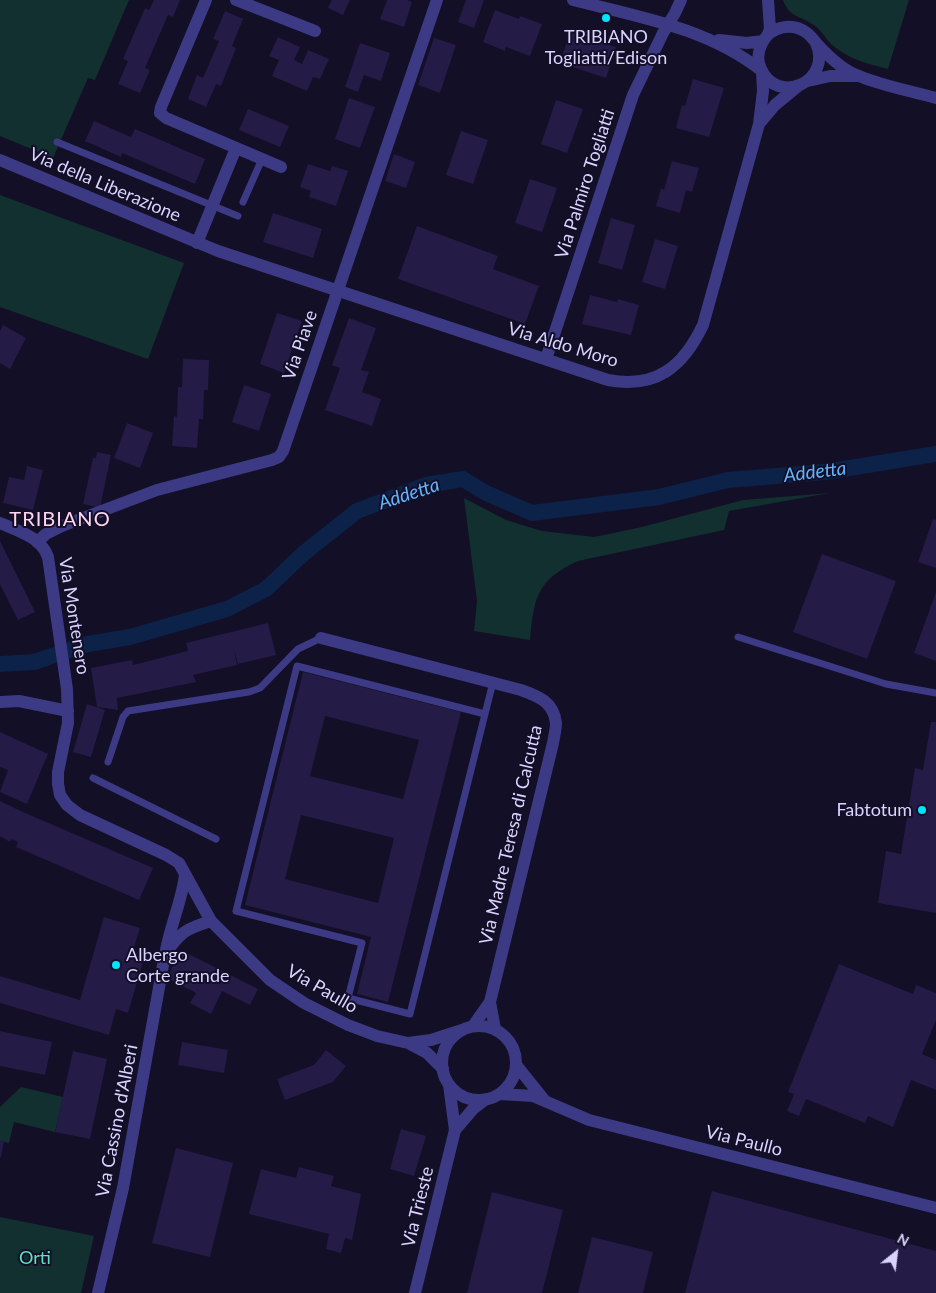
<!DOCTYPE html>
<html>
<head>
<meta charset="utf-8">
<style>
  body { margin:0 }
  #map { position:relative; width:936px; height:1293px; overflow:hidden; background:#130f26; font-family:Lato,sans-serif }
  canvas { display:block }
  .north { position:absolute; left:871px; top:1228px; width:50px; height:50px; -webkit-text-stroke:4px #130f26; paint-order:stroke; rotate:29deg; font-size:14px; font-weight:700; line-height:20px; text-align:center; color:#d9d4ff }
  .north::after { content:''; display:block; margin:auto; width:18px; height:22px; background:#d9d4ff; clip-path:polygon(50% 0,100% 100%,50% 72%,0 100%) }
</style>
</head>
<body>
<div id="map">
<canvas width="936" height="1293"></canvas>
<div class="north">N</div>
</div>
<script>
const ctx = document.querySelector('canvas').getContext('2d');
ctx.lineJoin = 'round';
function fillPath(path, color) { ctx.fillStyle = color; ctx.fill(path, 'evenodd'); }
function stroke(path, color, width, dash) { ctx.strokeStyle = color; ctx.lineWidth = width; ctx.lineCap = dash ? 'butt' : 'round'; ctx.setLineDash(dash || []); ctx.stroke(path); }
function label(font, color, halo, rows, align = 'center') {
  ctx.font = font + ' Lato,sans-serif'; ctx.lineWidth = 4; ctx.setLineDash([]); ctx.textBaseline = 'middle'; ctx.strokeStyle = halo; ctx.fillStyle = color; for (const [text, x, y, turn = 0] of rows) {
    ctx.save(); ctx.translate(x, y); ctx.rotate((+turn || 0) * Math.PI / 180); ctx.textAlign = isNaN(turn) ? turn : align; if (halo) ctx.strokeText(text, 0, 0); ctx.fillText(text, 0, 0); ctx.restore();
  }
}
const green = new Path2D(`
  M0,0H129L95,80L88,78L53,158L0,136Z
  M783,0H909L888,69C867,64 848,59 831,44C825,38 820,28 812,24C799,15 790,18 783,0Z
  M0,195L184,263L148,359L0,307Z
  M830,493L729,511L724,530L578,561C537,580 534,597 530,640L474,631L477,601L464,498L506,520L542,531L594,537L642,527L743,500Z
  M21,1087L63,1097L55,1132L14,1122L9,1143L0,1141V1107Z
  M0,1217L94,1236L81,1293H0Z`);
const canal = new Path2D(`
  M0,664L34,662L88,644L130,637L227,609L266,589L304,553L357,511L426,485L463,479L486,493L532,513L659,497L728,480L825,472L936,454`);
const building = new Path2D(`
  M154,0H180L173,17L168,15L145,68L150,70L140,93L118,84L128,61L123,59L145,8L149,10Z
  M332,0H350L343,15L328,8Z
  M387,0H407L412,2L404,27L380,19Z
  M466,0H484L474,28L458,22Z
  M495,10L519,19L520,16L542,24L530,56L506,47L505,51L483,42Z
  M225,11L243,19L232,46L236,48L221,86L216,84L206,107L188,99L197,75L203,78L219,41L213,39Z
  M570,32L616,47L606,78L560,63Z
  M278,37L300,47L294,60L302,64L308,50L329,59L320,79L313,77L307,91L272,76L279,60L269,56Z
  M434,38L456,45L440,93L418,85Z
  M360,43L390,53L381,81L364,75L358,92L345,87Z
  M693,79L724,88L709,137L676,128L682,105L685,106Z
  M349,98L375,107L360,148L335,139Z
  M556,100L583,109L567,153L541,144Z
  M248,109L289,126L280,147L239,130Z
  M94,121L131,137L135,129L205,159L195,184L122,153L121,157L85,141Z
  M461,131L488,140L473,184L446,175Z
  M394,154L415,162L406,188L385,181Z
  M672,161L699,168L692,192L686,190L680,213L656,206L661,188L664,190Z
  M308,164L330,171L332,166L348,171L336,206L309,197L311,191L300,187Z
  M530,179L557,188L542,232L515,223Z
  M273,213L322,229L313,258L263,242Z
  M611,218L635,225L622,270L598,263Z
  M417,226L498,256L493,269L539,286L525,324L398,279Z
  M655,239L678,246L665,289L642,282Z
  M590,295L617,302L618,299L639,305L631,335L582,324Z
  M277,313L302,321L284,373L260,364Z
  M349,318L376,328L361,370L369,372L362,392L381,399L372,426L325,410L340,368L332,365Z
  M3,325L26,338L10,369L0,363V331Z
  M183,359L209,360L208,390H204L203,419H199L197,448L172,446L174,416L177,417L178,387H182Z
  M244,385L271,394L259,431L232,422Z
  M127,423L153,433L140,468L114,458Z
  M97,452L111,455L100,508L83,504L93,458H96Z
  M27,466L43,470L33,510L3,503L9,477L24,480Z
  M933,519L936,520V568L918,562Z
  M0,541L35,612L18,620L0,584Z
  M822,554L896,581L867,659L793,632Z
  M936,592V661L914,653Z
  M268,623L276,655L238,664L233,646L237,665L193,675L196,682L117,698L118,710L97,707L91,668L132,660L133,665L188,651L186,643Z
  M303,672L461,712L388,1002L357,994L371,937L245,905ZM325,716L419,740L403,799L310,776ZM301,815L394,838L378,903L285,879Z
  M87,704L105,710L91,757L73,752Z
  M931,722H936V913L878,903L886,851L901,854L915,768L923,770Z
  M0,732L48,754L27,804L0,792L8,770L0,767Z
  M0,801L23,812L153,868L139,900L16,847L18,842L11,839L10,842L0,836Z
  M104,917L140,928L133,951L145,955L128,1013L116,1009L109,1035L0,1003V976L80,1000Z
  M181,950L258,989L250,1005L222,991L211,1014L190,1003L196,993L167,978Z
  M839,964L913,994L916,985L936,993V1020L922,1054L936,1060V1090L911,1080L893,1127L868,1116L865,1123L806,1099L799,1116L787,1111L794,1094L788,1092Z
  M0,1031L52,1042L45,1075L0,1066Z
  M182,1042L228,1050L224,1073L178,1065Z
  M326,1050L346,1066L333,1082L285,1100L277,1079L314,1065Z
  M73,1051L107,1059L90,1139L55,1132Z
  M401,1129L426,1136L414,1176L390,1169Z
  M0,1140L4,1141L1,1157H0Z
  M176,1148L233,1163L210,1257L152,1243Z
  M299,1167L334,1176L331,1186L361,1194L352,1240L345,1238L341,1253L326,1249L329,1234L249,1214L261,1169L296,1178Z
  M712,1191L936,1251V1293H685Z
  M492,1192L563,1210L542,1293H467Z
  M592,1237L653,1252L643,1293H578Z`);
const service = new Path2D(`
  M57,142L238,216
  M243,202L262,159
  M738,637L886,684L936,693
  M485,714L297,666L236,911L362,943L348,998L410,1014L490,694L493,683
  M108,762L123,717L128,711L249,692L260,688L298,649L321,638
  M93,778L216,839`);
const minor = new Path2D(`
  M206,0L161,107L160,113L166,118L281,167
  M236,0L315,31
  M573,0C639,17 708,28 762,71
  M768,34L770,29L768,0
  M719,40L747,43L763,41
  M816,43C833,82 777,106 761,69C757,61 758,51 762,43C771,26 792,22 807,33C811,36 814,40 817,44C828,56 844,71 859,76C883,86 911,91 936,98
  M808,81L830,76H859
  M759,124L775,105L798,86
  M0,160L218,251L608,380C656,389 683,367 703,325L759,124L763,91L762,71
  M197,243L236,148
  M546,359L633,95L663,33L675,13L681,0
  M0,523C18,531 41,537 48,557L67,689L68,723L58,772V784L60,795L67,805L80,815L166,855L179,863L211,921L270,980L304,1003L348,1025L377,1036L408,1043L427,1053L443,1069
  M37,542L46,534L62,526L157,490L272,460L279,457L283,451L437,0
  M321,638L521,690C538,696 554,702 556,723C556,729 554,737 553,743L490,1002
  M0,702L19,701L68,711
  M166,950C171,924 182,900 185,875
  M473,1026L490,1002L495,1029
  M408,1043L431,1040L462,1030
  M98,1293L123,1188L165,954C181,932 185,929 211,921`);
const tertiary = new Path2D(`
  M442 1063a37 37 0 1 1 74 0a37 37 0 1 1-74 0Z
  M517,1066L545,1101
  M500,1094L533,1096L589,1120L936,1208
  M455,1130L473,1109L486,1099
  M415,1293L455,1130L449,1085`);
const markers = [
  [606,18,5,"#00e5ff"],
  [922,810,5,"#00e5ff"],
  [116,965,5,"#00e5ff"]
];
const poiNames = [
  ["TRIBIANO",606,37],
  ["Togliatti/Edison",606,58],
  ["Fabtotum",912,810,"right"],
  ["Albergo",126,955,"left"],
  ["Corte grande",126,976,"left"]
];
const streetNames = [
  ["Via Palmiro Togliatti",585,184,-72],
  ["Via della Liberazione",105,185,23],
  ["Via Piave",300,345,-71],
  ["Via Aldo Moro",563,345,17],
  ["Via Montenero",74,616,81],
  ["Via Madre Teresa di Calcutta",511,835,-77],
  ["Via Paullo",322,989,30],
  ["Via Cassino d'Alberi",117,1121,-79],
  ["Via Paullo",744,1141,14],
  ["Via Trieste",418,1207,-76]
];
const parkNames = [
  ["Orti",35,1258]
];
const waterNames = [
  ["Addetta",815,472,-7],
  ["Addetta",409,494,-18]
];
const quarterNames = [
  ["TRIBIANO",60,520]
];
fillPath(green, '#12302f');
stroke(canal, '#0c2248', 16);
fillPath(building, '#241b47');
stroke(service, '#3d3a85', 7);
stroke(minor, '#3d3a85', 12);
stroke(tertiary, '#3d3a85', 12);
for (const [x, y, r, color] of markers) { const dot = new Path2D(); dot.arc(x, y, r, 0, 2 * Math.PI); ctx.fillStyle = color; ctx.fill(dot); stroke(dot, '#130f26', 2); }
label('18px', '#d9d4ff', '#130f26', poiNames);
label('18px', '#d9d4ff', '#130f26', streetNames);
label('18px', '#5fe0c0', '#130f26', parkNames);
label('italic 19px', '#62b6ff', '#130f26', waterNames);
ctx.letterSpacing = '1px';
label('20px', '#ffd6f0', '#130f26', quarterNames);
ctx.letterSpacing = '0px';
</script>
</body>
</html>
